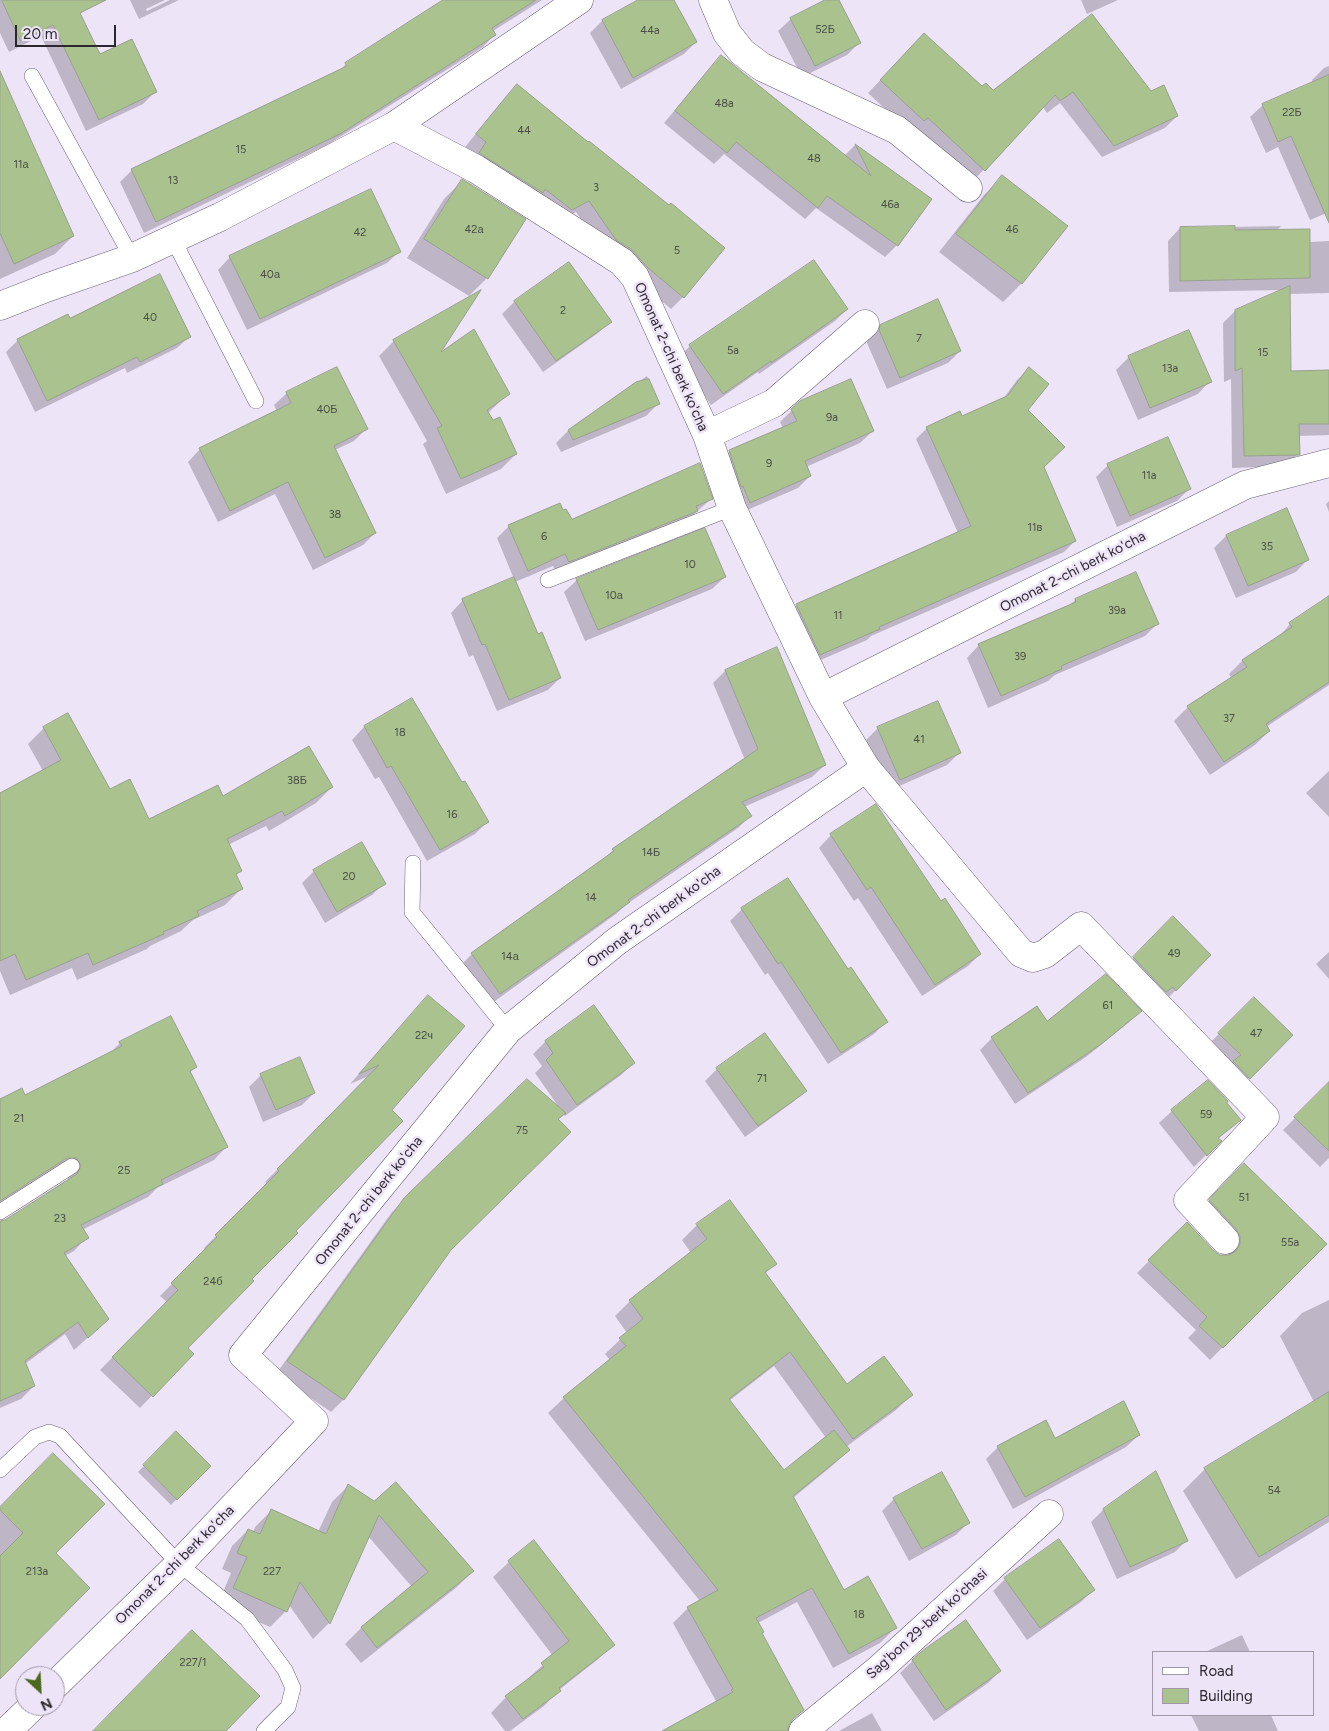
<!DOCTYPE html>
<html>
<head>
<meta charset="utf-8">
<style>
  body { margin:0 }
  #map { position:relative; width:1329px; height:1731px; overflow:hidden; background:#eee4f8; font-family:Figtree,sans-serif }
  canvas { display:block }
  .legend { position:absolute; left:1152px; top:1651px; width:162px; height:65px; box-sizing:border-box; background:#eee4f8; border:1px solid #a098a7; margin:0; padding:6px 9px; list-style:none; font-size:15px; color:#2b272e }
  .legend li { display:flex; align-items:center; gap:10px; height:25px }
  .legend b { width:25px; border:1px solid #a098a7 }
  .north { position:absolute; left:15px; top:1666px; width:50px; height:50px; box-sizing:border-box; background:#eee4f8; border:1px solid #a098a7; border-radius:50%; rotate:155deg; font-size:14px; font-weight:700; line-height:20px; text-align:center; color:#2b272e }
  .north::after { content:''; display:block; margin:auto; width:18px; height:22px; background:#4a691e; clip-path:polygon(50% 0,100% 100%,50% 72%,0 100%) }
  .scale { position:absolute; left:15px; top:25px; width:101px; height:22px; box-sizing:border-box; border:2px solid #2b272e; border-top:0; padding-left:6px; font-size:15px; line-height:18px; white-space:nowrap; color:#2b272e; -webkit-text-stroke:4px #eee4f8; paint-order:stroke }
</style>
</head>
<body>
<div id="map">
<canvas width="1329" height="1731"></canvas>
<ul class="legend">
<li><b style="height:6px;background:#fff"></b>Road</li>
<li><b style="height:14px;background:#a9c28e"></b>Building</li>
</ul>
<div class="north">N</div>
<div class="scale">20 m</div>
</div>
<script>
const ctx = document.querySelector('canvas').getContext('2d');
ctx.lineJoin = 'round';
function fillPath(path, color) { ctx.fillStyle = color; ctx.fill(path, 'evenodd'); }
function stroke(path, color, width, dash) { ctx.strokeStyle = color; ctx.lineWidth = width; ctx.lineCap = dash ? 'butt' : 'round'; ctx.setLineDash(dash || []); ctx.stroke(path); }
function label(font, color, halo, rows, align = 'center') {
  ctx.font = font + ' Figtree,sans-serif'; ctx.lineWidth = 5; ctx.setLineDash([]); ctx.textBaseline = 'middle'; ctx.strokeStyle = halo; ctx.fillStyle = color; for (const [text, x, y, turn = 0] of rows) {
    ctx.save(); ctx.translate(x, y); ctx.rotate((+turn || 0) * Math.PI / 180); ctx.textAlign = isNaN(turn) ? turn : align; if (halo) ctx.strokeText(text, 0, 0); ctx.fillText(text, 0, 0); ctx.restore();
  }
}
const shadow = new Path2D(`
  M0,0H72L99,56L155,92L143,104L86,131L41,36L9,52L0,33Z
  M130,0H165L146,9L147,11L170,0H179L139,19Z
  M446,0H542L493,31L495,34L483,47L327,145L144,233L120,182L132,170L338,72L346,64Z
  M641,0H673L696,42L684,54L621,89L590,33L602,21Z
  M828,0H837L859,43L847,55L802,77L778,31L791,19Z
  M1081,0H1118L1087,14Z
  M1092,16L1151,93L1177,116L1165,128L1102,157L1060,103L1047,113L1043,107L972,182L911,133L868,93L912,47L982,88L993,91Z
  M721,57L844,156L855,145L930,199L897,245L885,257L816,208L805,219L724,154L714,164L664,123L709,69Z
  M1329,66V212L1310,220L1278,147L1266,153L1250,117L1263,105L1313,83L1312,80L1324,68Z
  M517,85L683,297L671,309L604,252L576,212L559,222L465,147L505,98Z
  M0,98L73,236L55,254L0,279Z
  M1002,177L1066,226L1021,284L1003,302L939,252L984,195Z
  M462,181L487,278L469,296L407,258L444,199Z
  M1281,226L1270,237L1252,245L1329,241V293L1289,294L1290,372H1329V435L1298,436V454L1286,466L1232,468L1231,379L1224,382L1223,323L1235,311L1284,290L1169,292L1168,241L1180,228Z
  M400,251L387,263L247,330L218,270L230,257Z
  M569,263L610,321L598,333L543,372L502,314L514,302Z
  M847,309L835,321L759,374L758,372L711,405L678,358L690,346Z
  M70,320L190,336L177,348L127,373L125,368L35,412L6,352L18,340Z
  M881,326L960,351L948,363L887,389L867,343L868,338Z
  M1188,331L1210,381L1198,394L1138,420L1116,370L1128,358Z
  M394,341L437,357L509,393L488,413L516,454L501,469L446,494L423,444L427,441L379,356Z
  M1029,369L1027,411L1043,467L1075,541L1064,552L871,636L867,640L809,665L785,616L797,605L958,533L916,439L927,428L962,418L1003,399L1017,380Z
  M647,376L658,404L646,416L561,452L556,443L568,431Z
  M287,393L366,429L354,441L335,450L375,533L363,545L313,570L275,494L218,522L188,462L200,449L277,411L274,405Z
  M792,410L873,431L860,443L806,467L810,476L798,488L738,514L717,464L730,451L783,428L780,422Z
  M1108,465L1189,489L1177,501L1117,527L1096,477Z
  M711,499L684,523L556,573L553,566L515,582L538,635L560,678L548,690L497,711L473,655L469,657L451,613L463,600L514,579L497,538L509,526L563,512L571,521Z
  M1329,501V512L1326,504Z
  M1226,536L1308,559L1296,572L1236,598L1214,548Z
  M725,577L712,589L585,641L564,592L577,580Z
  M1329,598V685L1266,727L1269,731L1255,745L1210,775L1174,721L1188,707L1232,679L1229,674L1242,661L1277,639L1290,624Z
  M1075,600L1157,624L1145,636L1055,675L1048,681L988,708L967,658L979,645L1069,606Z
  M776,649L825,765L812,777L744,807L750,816L738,828L627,904L616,914L488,1006L460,966L472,954L602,861L613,850L745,760L713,683L725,671Z
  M411,700L461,784L487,822L475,834L427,861L379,777L375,779L352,740L364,727Z
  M44,728L109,790L148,820L223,798L332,787L316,803L269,831L266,826L228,845L241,870L235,876L241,889L225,905L193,920L181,931L150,946L147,949L77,980L72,968L10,995L0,971V795L43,771L28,744Z
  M878,728L959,753L947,765L888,791L866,740Z
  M1329,771V817L1306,793Z
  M831,835L941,903L980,954L968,966L922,996L858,898L854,901L819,848Z
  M314,871L384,883L372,895L325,923L302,883Z
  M787,880L847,971L886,1022L874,1034L828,1064L768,973L765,975L730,921L742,909Z
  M1173,918L1210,955L1164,1002L1122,970Z
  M1329,952V979L1316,964Z
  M428,996L390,1110L294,1231L187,1348L192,1354L140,1408L100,1370L167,1302L160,1296L206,1250L204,1248L268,1184L265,1182L371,1075L350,1084Z
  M1254,998L1291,1035L1237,1090L1207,1046Z
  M593,1007L634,1063L621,1075L565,1116L563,1114L557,1120L449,1250L343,1400L331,1412L276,1374L392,1212L527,1081L558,1106L535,1073L542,1066L533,1054L545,1042Z
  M1140,1011L1128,1023L1086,1057L1015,1104L980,1050L992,1038L1047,1023Z
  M120,1043L195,1067L190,1073L227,1146L214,1160L157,1188L148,1197L82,1230L87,1237L74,1251L65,1256L94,1332L74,1350L65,1334L25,1364L34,1386L21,1399L0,1408V1222L5,1221L69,1180L64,1171L0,1204V1100L25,1097L108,1055Z
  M717,1069L806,1090L793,1102L745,1137L705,1081Z
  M261,1075L314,1093L302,1105L263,1122L249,1087Z
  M1208,1082L1239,1120L1218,1139L1220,1141L1194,1167L1159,1123L1172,1111Z
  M1329,1084V1158L1320,1167L1283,1130Z
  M1232,1176L1325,1244L1210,1360L1188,1338L1196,1330L1137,1273L1187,1223L1213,1252L1220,1256H1228V1249L1198,1213Z
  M697,1225L775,1263L765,1274L846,1385L911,1395L896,1410L846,1447L849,1450L833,1465L793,1498L844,1591L895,1628L880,1643L833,1668L797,1602L758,1623L761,1633L803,1709L787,1725V1731H667L717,1703L673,1623L688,1608L700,1601L548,1413L564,1398L610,1360L605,1354L627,1333L615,1316L630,1301L691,1253L682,1240ZM774,1366L826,1438L784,1472L729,1401Z
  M1329,1300V1522L1236,1579L1183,1491L1205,1469L1314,1402L1280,1336L1302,1313Z
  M176,1433L209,1466L171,1505L138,1472Z
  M1139,1435L1126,1447L1013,1509L986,1459L998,1447L1055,1440Z
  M348,1486L473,1571L457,1587L361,1663L345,1644L361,1628L412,1587L368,1536L329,1623L313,1639L289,1605L286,1611L270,1627L218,1604L231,1573L222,1569L232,1546L248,1530L253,1532L255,1527L271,1511L318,1532L332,1502Z
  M894,1499L968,1523L956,1535L909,1561L882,1511Z
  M0,1508L54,1553L0,1677Z
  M1104,1509L1187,1540L1175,1552L1117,1579L1091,1522Z
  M509,1562L613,1645L597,1660L559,1690L544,1706L510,1731H505L491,1713L506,1697L527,1681L526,1680L553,1656L493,1577Z
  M1005,1579L1093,1590L1081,1602L1027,1640L993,1591Z
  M1242,1635L1250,1652H1205Z
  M922,1652L1000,1671L988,1683L934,1721L900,1673Z
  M872,1713L882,1731H839Z
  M1191,1715H1271L1278,1731H1199Z`);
const building = new Path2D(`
  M2,0H106L80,13L100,54L132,39L157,92L99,120L53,25L21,41Z
  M443,0H536L492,28L496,35L340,134L156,222L131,169L347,66L345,63Z
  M638,0H674L697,42L633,78L602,20Z
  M825,0H839L861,43L815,66L790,18Z
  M1092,14L1151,91L1164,85L1178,116L1114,146L1073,92L1060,101L1055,95L985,171L928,118L924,121L880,80L924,33L982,86L986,83L993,90Z
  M721,55L871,176L855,144L932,199L898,246L827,196L818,208L736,142L727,153L675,111Z
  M0,71L74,236L14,264L0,233Z
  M1329,75V223L1291,136L1278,142L1262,104Z
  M517,84L588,142L589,141L669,205L671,203L725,248L684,298L648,268L631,249L616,240L589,201L572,210L545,189L543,193L479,153L486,142L476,134Z
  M1002,175L1068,226L1022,284L956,234Z
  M462,179L526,219L488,279L424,239Z
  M371,189L401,252L260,319L229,256Z
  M1235,226V230L1310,229V278L1180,281V227Z
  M814,260L848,309L771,363V361L723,394L689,345Z
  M569,262L612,322L556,361L514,301Z
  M160,274L191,337L140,362L137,357L47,401L17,339L68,314L70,318Z
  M1290,286L1291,371L1329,370V424H1299L1300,455L1244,456L1242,368L1235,371V310Z
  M481,290L441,352L474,329L510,394L487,410L493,420L500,417L517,454L461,479L437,428L442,426L393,340Z
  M938,299L961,351L900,378L879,330L880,325Z
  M1189,330L1212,382L1150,408L1128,356Z
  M337,367L368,429L334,446L376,533L325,558L288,482L230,511L199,448L291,403L286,392Z
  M1029,367L1049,384L1028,410L1065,447L1044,467L1076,541L879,627L880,629L820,655L796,604L971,526L926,427L960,411L962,416L1007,396Z
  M649,379L660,404L573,440L568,430L636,382Z
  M851,379L874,431L805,461L811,476L750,503L743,486L741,487L729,450L797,421L791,409L800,401Z
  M1168,437L1191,489L1130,516L1107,464Z
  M700,463L713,499L696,506L698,511L569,562L565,554L528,571L508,525L560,503L563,510L566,509L572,519Z
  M1287,508L1309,560L1248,586L1226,535Z
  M705,528L726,577L598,630L576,579Z
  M1136,572L1159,624L1061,666L1062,669L1001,696L978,644L1076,602L1075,599Z
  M514,577L538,634L542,632L561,678L509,700L485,644L482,645L462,599Z
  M1329,596V682L1266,724L1270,731L1224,762L1187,706L1247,667L1242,660L1292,627L1289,623Z
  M777,647L826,765L742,802L752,816L628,900L630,902L500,994L471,953L614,851L612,849L758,749L725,670Z
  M412,698L462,782L465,781L489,822L440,850L391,766L387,768L364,726Z
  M938,701L961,753L900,780L877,727Z
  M68,713L110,789L130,779L149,819L218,785L223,796L309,746L333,787L285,816L282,811L227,839L242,871L236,874L243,889L197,911L199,916L163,932L164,934L93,965L88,953L26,980L15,954L0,961V793L61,760L43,727Z
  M876,804L941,901L945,898L981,954L935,985L871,887L867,890L830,834Z
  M362,842L386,884L337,912L313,870Z
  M788,878L848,969L851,967L888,1022L841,1053L781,962L778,964L741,908Z
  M1173,916L1211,955L1176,991L1173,987L1166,992L1133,957Z
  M1106,974L1142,1011L1100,1045L1028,1093L991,1037L1037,1006L1047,1021Z
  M428,995L465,1026L392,1110L403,1121L296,1231L298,1233L252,1279L254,1281L188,1348L194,1354L153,1397L112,1357L178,1290L171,1283L217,1237L215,1235L279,1171L277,1169L379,1065L359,1074Z
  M1254,997L1293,1035L1250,1079L1233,1061L1241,1055L1218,1033Z
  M594,1005L635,1063L577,1105L546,1060L553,1053L545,1041Z
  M171,1016L197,1067L190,1071L228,1147L161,1180L163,1184L81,1225L89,1238L64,1253L109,1319L88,1338L78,1322L25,1361L35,1386L0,1401V1221L5,1220L77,1174L81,1166L77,1158H67L0,1201V1099L22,1088L25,1095L122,1046L119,1042Z
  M765,1033L807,1091L758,1126L716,1068Z
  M300,1057L315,1093L276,1110L260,1074Z
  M527,1079L566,1113L558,1119L571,1132L451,1250L344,1400L287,1361L404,1198Z
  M1208,1080L1228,1101L1227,1103L1241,1120L1218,1138L1222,1141L1207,1156L1171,1110Z
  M1329,1082V1151L1294,1117Z
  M1244,1163L1327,1244L1223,1348L1199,1326L1207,1317L1148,1260L1187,1222L1214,1251L1220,1255H1229L1236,1251L1240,1244V1236L1236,1229L1209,1200Z
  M730,1200L777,1264L765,1272L847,1384L884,1356L913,1395L853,1439L790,1352L729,1399L784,1470L834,1430L850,1450L793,1496L844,1590L868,1576L897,1628L849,1654L812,1588L756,1618L764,1632L762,1633L804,1710L793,1719L789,1725L788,1731H662L733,1692L731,1690L733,1689L687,1607L718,1590L563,1397L626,1346L619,1338L643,1319L629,1300L707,1239L696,1224Z
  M1329,1392V1515L1259,1557L1204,1468Z
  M1124,1401L1140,1435L1025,1497L997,1446L1046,1420L1055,1438Z
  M176,1431L211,1466L177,1500L143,1465Z
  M53,1453L105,1504L56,1553L90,1588L0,1679V1556L23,1533L0,1510V1507Z
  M1156,1471L1188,1541L1130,1567L1103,1509Z
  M942,1472L970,1523L922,1549L893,1498Z
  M396,1482L474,1571L377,1648L361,1627L428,1572L379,1515L330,1624L300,1582L287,1612L233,1588L247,1557L237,1553L248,1529L260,1534L271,1509L326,1534L348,1484L374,1501Z
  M1059,1539L1095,1590L1040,1628L1004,1578Z
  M534,1540L615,1645L559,1688L561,1691L523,1719L505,1696L544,1667L541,1663L569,1641L508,1561Z
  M966,1620L1001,1671L946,1710L912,1660L922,1651Z
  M192,1630L260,1696L226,1731H93Z`);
const service = new Path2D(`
  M32,76L132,258
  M173,239L256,401
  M548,580L732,508
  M413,863L412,912L508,1030
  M0,1212L72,1166
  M0,1470L35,1437L49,1432L60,1436L179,1564L247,1619L285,1670L293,1688L288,1707L264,1731`);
const minor = new Path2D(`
  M713,0L727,33L742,52L762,67L897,130L968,188
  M394,126L476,169L622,262L635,277L707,435L732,508L823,697L866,768L1021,953L1033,958L1045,954L1081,926L1265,1117L1188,1200L1225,1240
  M0,306L46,288L132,258L220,217L394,126L579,0
  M707,435L774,403L865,324
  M823,697L1245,485L1329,463
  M55,1685L179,1564L314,1421L243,1355L508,1030L617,941L866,768
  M7,1731L33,1706
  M803,1731L879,1669L1049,1514`);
const numberNames = [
  ["52Б",825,30],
  ["44a",650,31],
  ["48a",724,104],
  ["22Б",1292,113],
  ["44",524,131],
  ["15",241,150],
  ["48",814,159],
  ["11а",21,165],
  ["13",173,181],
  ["3",596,188],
  ["46a",890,205],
  ["42а",474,230],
  ["46",1012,230],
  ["42",360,233],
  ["5",677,251],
  ["40а",270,275],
  ["2",563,311],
  ["40",150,318],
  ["7",919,339],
  ["5a",733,351],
  ["15",1263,353],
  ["13a",1170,369],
  ["40Б",327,410],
  ["9a",832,418],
  ["9",769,464],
  ["11a",1149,476],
  ["38",335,515],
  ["11в",1035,528],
  ["6",544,537],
  ["35",1267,547],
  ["10",690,565],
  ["10а",614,596],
  ["39a",1117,611],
  ["11",838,616],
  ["39",1020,657],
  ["37",1229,719],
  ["18",400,733],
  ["41",919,740],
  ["38Б",297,781],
  ["16",452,815],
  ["14Б",651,853],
  ["20",349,877],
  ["14",591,898],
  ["49",1174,954],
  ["14а",510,957],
  ["61",1108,1006],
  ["47",1256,1034],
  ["22ч",424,1036],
  ["71",762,1079],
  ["59",1206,1115],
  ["21",19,1119],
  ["75",522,1131],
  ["25",124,1171],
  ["51",1244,1198],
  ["23",60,1219],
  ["55a",1290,1243],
  ["24б",213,1282],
  ["54",1274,1491],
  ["213a",37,1572],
  ["227",272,1572],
  ["18",859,1615],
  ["227/1",193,1663]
];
const streetNames = [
  ["Omonat 2-chi berk ko'cha",671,357,66],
  ["Omonat 2-chi berk ko'cha",1073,572,-27],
  ["Omonat 2-chi berk ko'cha",654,917,-36],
  ["Omonat 2-chi berk ko'cha",369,1201,-51],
  ["Omonat 2-chi berk ko'cha",175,1565,-45],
  ["Sag'bon 29-berk ko'chasi",927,1624,-42]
];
fillPath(shadow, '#0003');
fillPath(building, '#a9c28e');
stroke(building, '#97a08e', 1);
stroke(service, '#6d6475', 16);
stroke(minor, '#6d6475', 29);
stroke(service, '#fff', 15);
stroke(minor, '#fff', 28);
label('11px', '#4a4e46', null, numberNames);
label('14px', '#2b272e', '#eee4f8', streetNames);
</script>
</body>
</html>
